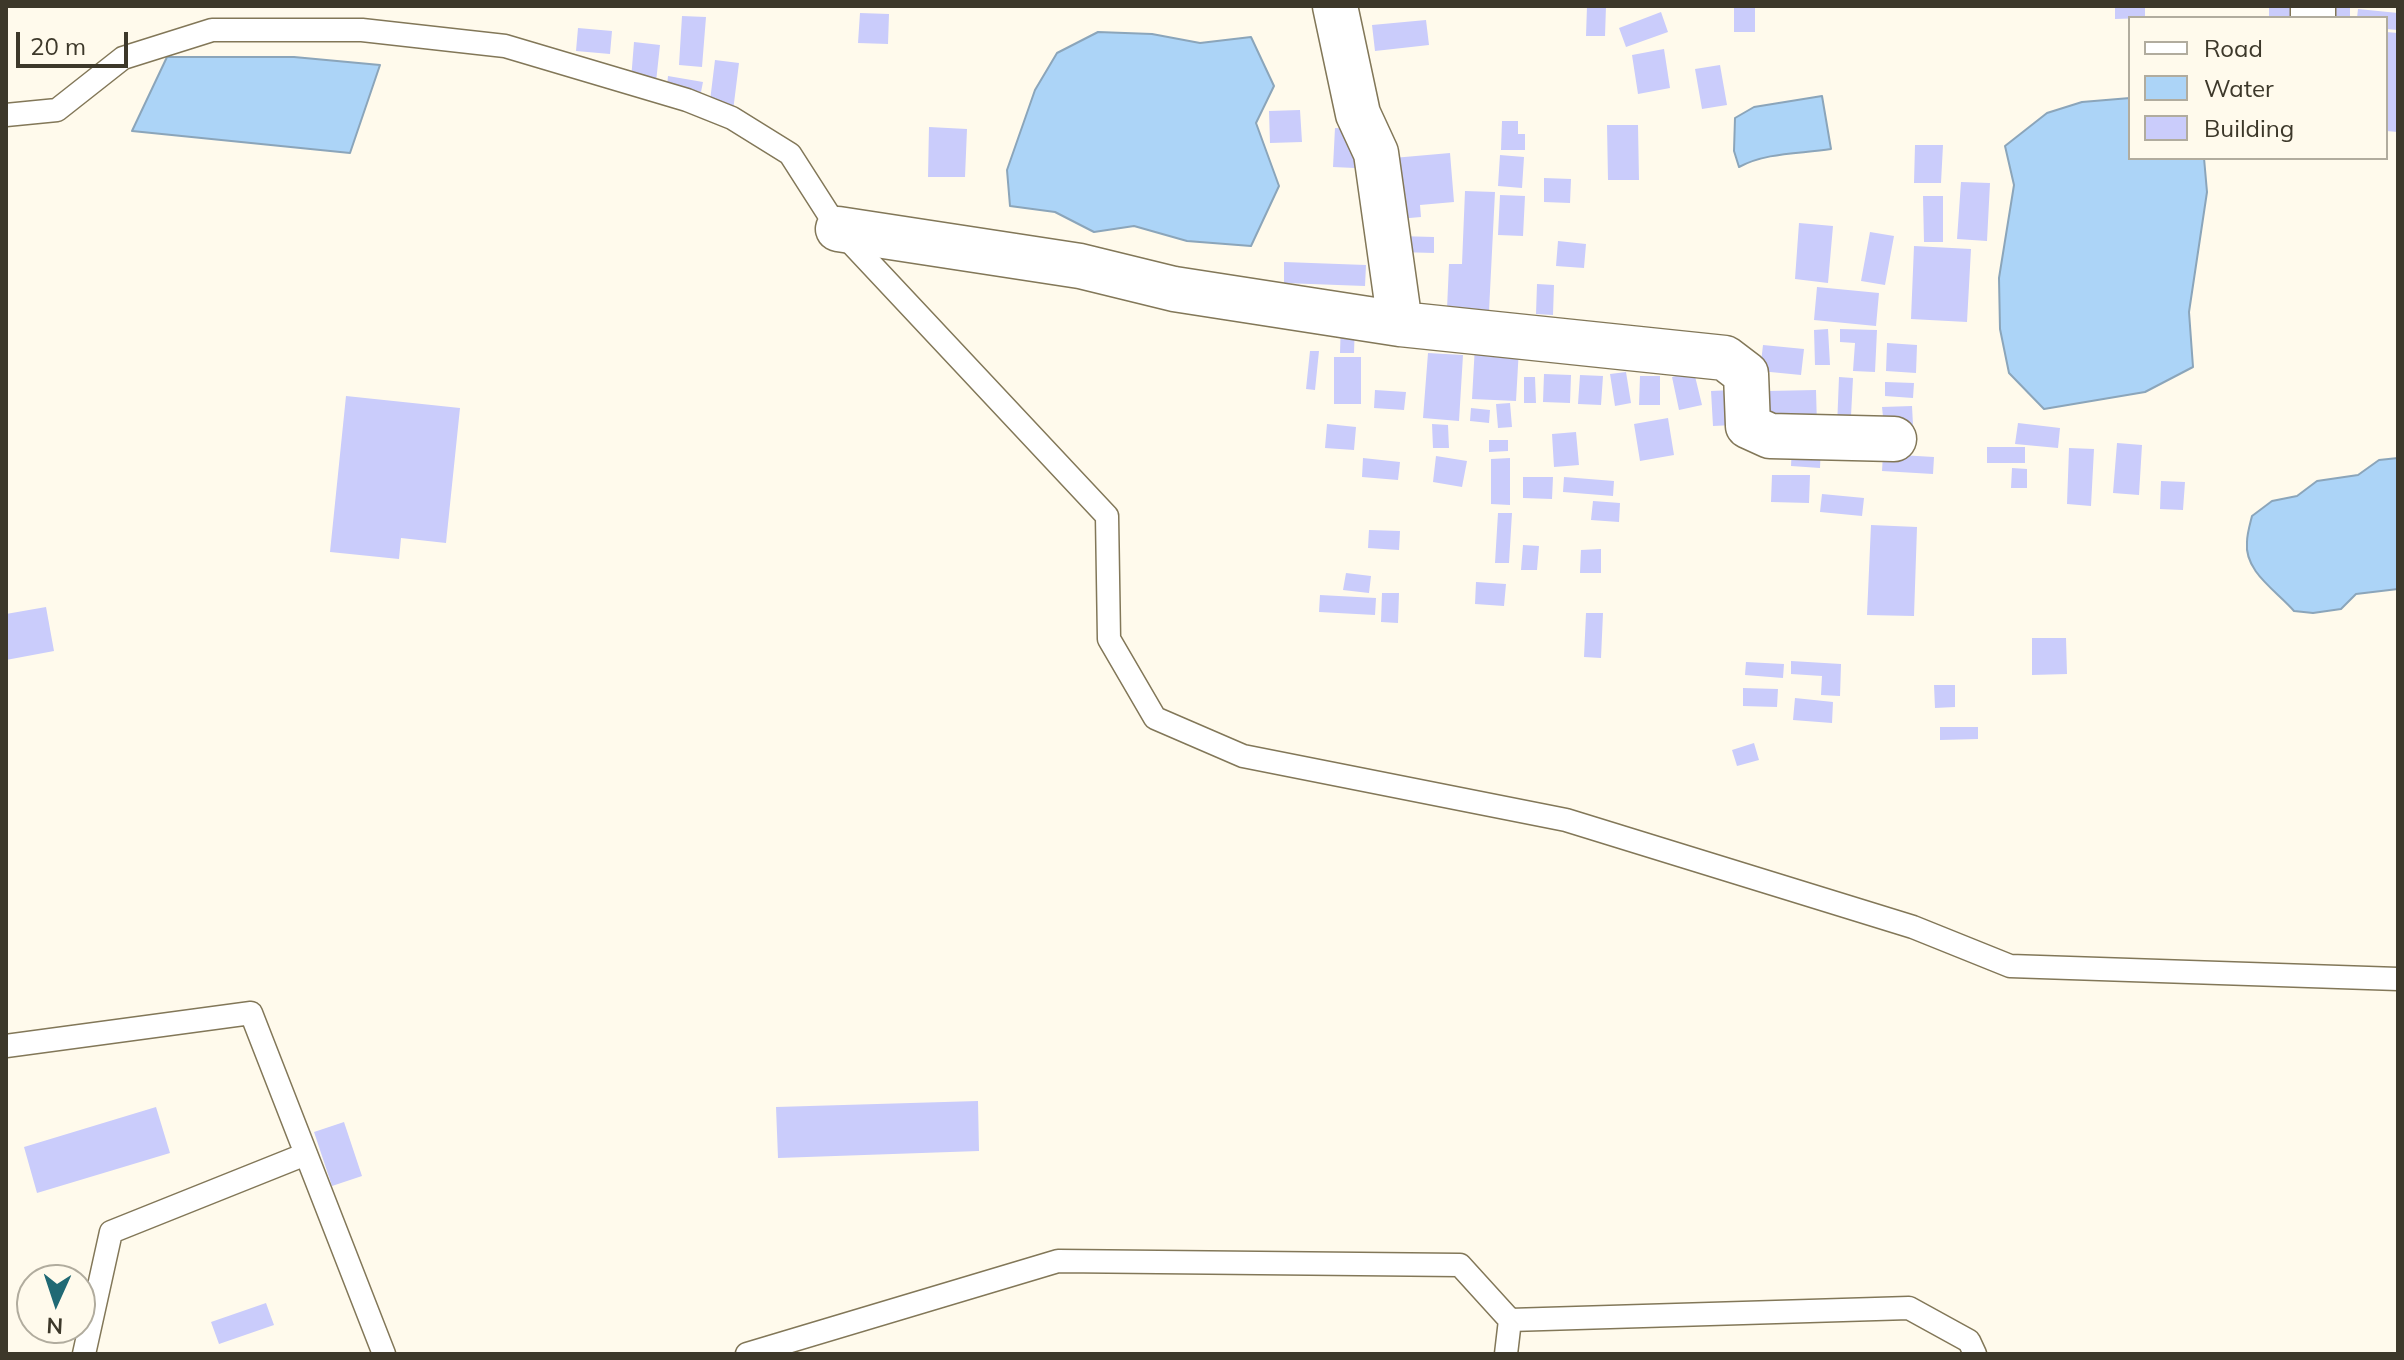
<!DOCTYPE html>
<html>
<head>
<meta charset="utf-8">
<style>
  body { margin:0 }
  #map { position:relative; width:2404px; height:1360px; overflow:hidden; background:#fffaec; font-family:Mulish,sans-serif }
  canvas { display:block }
  .frame { position:absolute; inset:0; border:8px solid #3d382a; pointer-events:none }
  .legend { position:absolute; left:2128px; top:16px; width:260px; height:144px; box-sizing:border-box; background:#fffaec; border:2px solid #b1ac9e; margin:0; padding:10px 14px; list-style:none; font-size:24px; color:#3d382a }
  .legend li { display:flex; align-items:center; gap:16px; height:40px }
  .legend b { width:40px; border:2px solid #b1ac9e }
  .north { position:absolute; left:16px; top:1264px; width:80px; height:80px; box-sizing:border-box; background:#fffaec; border:2px solid #b1ac9e; border-radius:50%; rotate:183deg; font-size:22px; font-weight:700; line-height:32px; text-align:center; color:#3d382a }
  .north::after { content:''; display:block; margin:auto; width:28px; height:36px; background:#206974; clip-path:polygon(50% 0,100% 100%,50% 72%,0 100%) }
  .scale { position:absolute; left:16px; top:32px; width:112px; height:36px; box-sizing:border-box; border:4px solid #3d382a; border-top:0; padding-left:10px; font-size:24px; line-height:28px; white-space:nowrap; color:#3d382a; -webkit-text-stroke:6px #fffaec; paint-order:stroke }
</style>
</head>
<body>
<div id="map">
<canvas width="2404" height="1360"></canvas>
<div class="frame"></div>
<ul class="legend">
<li><b style="height:10px;background:#fff"></b>Road</li>
<li><b style="height:22px;background:#acd4f7"></b>Water</li>
<li><b style="height:22px;background:#caccfb"></b>Building</li>
</ul>
<div class="north">N</div>
<div class="scale">20 m</div>
</div>
<script>
const ctx = document.querySelector('canvas').getContext('2d');
ctx.lineJoin = 'round';
function fillPath(path, color) { ctx.fillStyle = color; ctx.fill(path, 'evenodd'); }
function stroke(path, color, width, dash) { ctx.strokeStyle = color; ctx.lineWidth = width; ctx.lineCap = dash ? 'butt' : 'round'; ctx.setLineDash(dash || []); ctx.stroke(path); }
const water = new Path2D(`
  M1098,32L1152,34L1200,43L1251,37L1274,86L1256,123L1279,186L1251,246L1187,241L1134,226L1094,232L1055,212L1010,206L1007,170L1035,90L1057,53Z
  M167,57H294L380,65L350,153L132,131Z
  M1822,96L1831,149C1800,154 1767,152 1739,167L1734,151L1735,118L1754,107Z
  M2130,98V158H2204L2207,192L2189,312L2193,367L2145,392L2044,409L2009,373L2000,329L1999,278L2014,185L2005,146L2047,113L2082,102Z
  M2398,458V589L2356,594L2341,609L2313,613L2294,611C2277,591 2244,572 2247,542C2247,534 2250,524 2252,516L2272,501L2297,496L2317,481L2358,475L2379,460Z`);
const building = new Path2D(`
  M1587,6H1606L1605,36H1586Z
  M1734,6H1755V32H1734Z
  M2115,6H2145V18L2115,19Z
  M2269,6L2308,8L2307,18H2269Z
  M2317,6H2350V18H2317Z
  M2358,9L2398,13V30L2386,29V18H2357Z
  M1661,12L1668,32L1626,47L1619,28Z
  M860,13L889,14L888,44L858,43Z
  M682,16L706,17L702,67L679,65Z
  M1426,20L1429,45L1375,51L1372,25Z
  M578,28L612,31L610,54L576,51Z
  M2386,32L2398,33V132L2386,131Z
  M634,42L660,45L656,82L631,80Z
  M1664,49L1670,88L1638,94L1632,55Z
  M715,60L739,63L733,111L709,109Z
  M1720,65L1727,105L1702,109L1695,69Z
  M668,76L703,82L701,92L667,86Z
  M1300,110L1302,142L1270,143L1269,111Z
  M1502,121H1518V134H1525V150H1501Z
  M1607,125H1638L1639,180H1608Z
  M929,127L967,129L965,177H928Z
  M1335,128L1357,129L1355,168L1333,167Z
  M1915,145H1943L1941,183H1914Z
  M1450,153L1454,202L1420,205L1421,217L1398,219L1393,158Z
  M1500,155L1524,157L1522,188L1498,186Z
  M1544,178L1571,179L1570,203L1544,202Z
  M1961,182L1990,183L1987,241L1957,239Z
  M1465,191L1495,192L1489,311L1447,309L1449,264H1462Z
  M1500,195L1525,196L1523,236L1498,235Z
  M1923,196H1943V242H1924Z
  M1799,223L1833,226L1828,283L1795,279Z
  M1870,232L1894,236L1885,285L1861,281Z
  M1398,236L1434,237V253L1398,252Z
  M1558,241L1586,244L1584,268L1556,266Z
  M1914,246L1971,249L1967,322L1911,319Z
  M1284,262L1366,265L1365,286L1284,283Z
  M1537,284L1554,285L1553,315L1536,314Z
  M1817,287L1879,293L1876,326L1814,320Z
  M1341,321H1355L1354,353H1340Z
  M1828,329L1830,365H1815L1814,330Z
  M1840,329L1877,330L1875,372L1853,371L1855,343L1840,342Z
  M1887,343L1917,345L1916,373L1886,371Z
  M1475,345L1519,348L1516,401L1472,399Z
  M1763,345L1804,349L1801,375L1760,371Z
  M1310,351H1319L1315,390L1306,389Z
  M1428,353L1463,355L1459,421L1423,418Z
  M1334,357H1361V404H1334Z
  M1626,372L1631,403L1615,406L1610,374Z
  M1694,372L1702,405L1679,410L1672,377Z
  M1544,374L1571,375L1570,403L1543,402Z
  M1580,375L1603,376L1601,405L1578,404Z
  M1640,376H1660V405H1639Z
  M1524,377H1535L1536,403H1524Z
  M1839,377L1853,378L1851,416H1872L1871,429L1837,427Z
  M1885,382L1914,383L1913,398L1885,396Z
  M1375,390L1406,392L1404,410L1374,408Z
  M1732,390L1734,425L1713,426L1711,391Z
  M1816,390L1817,426H1767V391Z
  M346,396L460,408L446,543L401,538L399,559L330,552Z
  M1510,403L1512,427L1498,428L1496,404Z
  M1912,406L1913,425L1884,427L1882,407Z
  M1471,408L1490,410L1489,423L1470,421Z
  M1668,418L1674,455L1640,461L1634,424Z
  M2018,423L2060,428L2058,448L2015,444Z
  M1327,424L1356,427L1354,450L1325,448Z
  M1432,424L1448,425L1449,448H1433Z
  M1576,432L1579,465L1554,467L1552,434Z
  M1489,440H1508V451L1489,452Z
  M1792,443L1821,444L1820,468L1791,466Z
  M2117,443L2142,445L2139,495L2113,493Z
  M1987,447H2025V463H1987Z
  M2069,448L2094,449L2091,506L2067,504Z
  M1883,454L1934,457L1933,474L1882,471Z
  M1436,456L1467,461L1462,487L1433,482Z
  M1363,458L1400,462L1398,480L1362,477Z
  M1510,458V505L1491,504V459Z
  M2012,468L2027,469V488H2011Z
  M1772,475H1810L1809,503L1771,502Z
  M1523,477H1553L1552,499L1523,498Z
  M1564,477L1614,481L1613,496L1563,492Z
  M2161,481L2185,482L2183,510L2160,509Z
  M1822,494L1864,498L1862,516L1820,512Z
  M1593,501L1620,503L1619,522L1591,520Z
  M1498,513H1512L1509,563H1495Z
  M1871,525L1917,527L1914,616L1867,615Z
  M1369,530L1400,531L1399,550L1368,548Z
  M1523,545L1539,546L1537,570H1521Z
  M1601,549V573H1580L1581,550Z
  M1346,573L1371,576L1369,593L1343,590Z
  M1476,582L1506,584L1504,606L1475,604Z
  M1382,593H1399L1398,623L1381,622Z
  M1320,595L1376,598L1375,615L1319,612Z
  M46,607L54,651L6,660V614Z
  M1586,613H1603L1601,658L1584,657Z
  M2032,638H2066L2067,674L2032,675Z
  M1791,661L1841,664L1840,696L1821,695L1822,676L1791,674Z
  M1746,662L1784,664L1783,678L1745,675Z
  M1934,685H1955V707L1935,708Z
  M1743,688L1778,689L1777,707L1743,706Z
  M1795,698L1833,702L1832,723L1793,720Z
  M1940,727H1978V739L1940,740Z
  M1754,743L1759,760L1737,766L1732,750Z
  M978,1101L979,1151L778,1158L776,1107Z
  M156,1107L170,1153L37,1193L24,1147Z
  M344,1122L362,1176L332,1186L314,1132Z
  M266,1303L274,1325L219,1344L211,1322Z`);
const service = new Path2D(`
  M6,115L57,110L123,58L212,30H362L505,46L687,100L732,118L790,154L838,229L1107,516L1109,639L1155,718L1243,756L1566,820L1913,927L2010,966L2398,979
  M6,1046L251,1013L384,1354
  M1510,1320L1909,1308L1969,1341L1975,1354
  M84,1354L111,1232L306,1154
  M747,1354L1058,1261L1460,1265L1510,1320L1506,1354`);
const minor = new Path2D(`
  M1335,6L1358,114L1376,153L1400,324L1725,358L1746,374L1748,426L1770,436L1894,439
  M2313,18V6
  M838,229L1080,266L1174,289L1400,324`);
fillPath(water, '#acd4f7');
stroke(water, '#8ba5ba', 2);
fillPath(building, '#caccfb');
stroke(service, '#827758', 25);
stroke(minor, '#827758', 47);
stroke(service, '#fff', 22);
stroke(minor, '#fff', 44);
</script>
</body>
</html>
